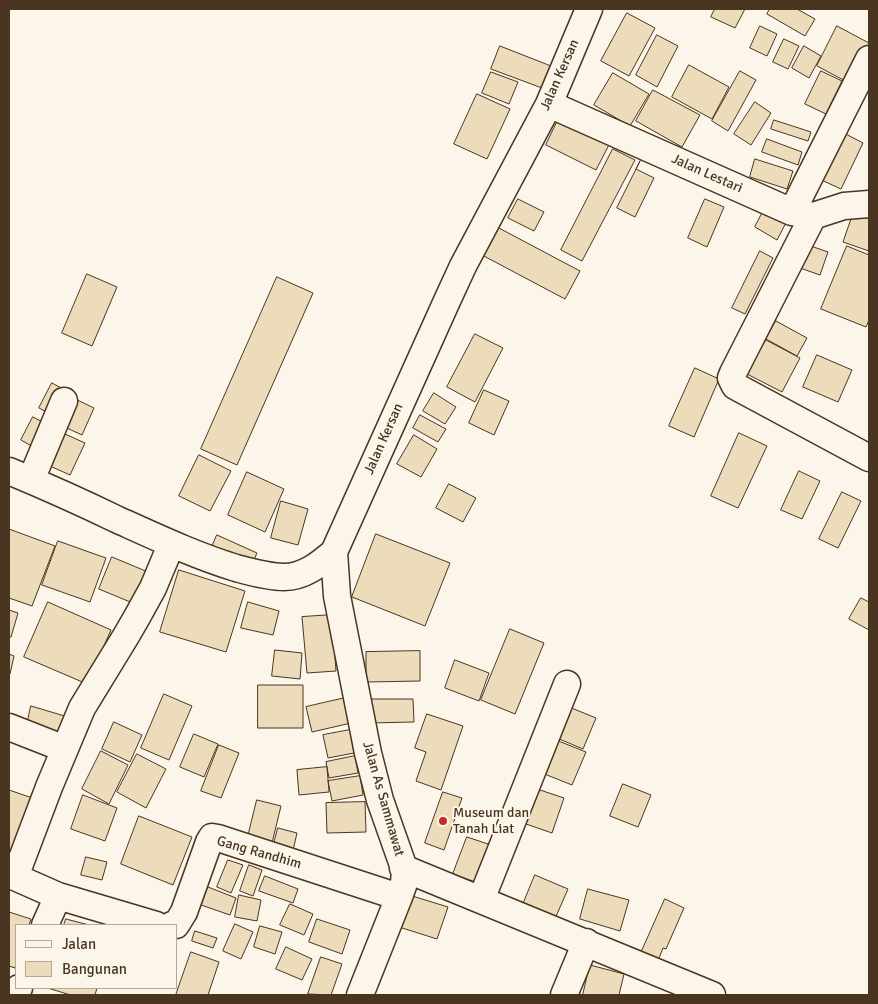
<!DOCTYPE html>
<html>
<head>
<meta charset="utf-8">
<style>
  body { margin:0 }
  #map { position:relative; width:878px; height:1004px; overflow:hidden; background:#fbf6e9; font-family:Signika,sans-serif }
  canvas { display:block }
  .frame { position:absolute; inset:0; border:10px solid #4a3520; pointer-events:none }
  .legend { position:absolute; left:15px; top:924px; width:162px; height:65px; box-sizing:border-box; background:#fbf6e9; border:1px solid #b4a999; margin:0; padding:6px 9px; list-style:none; font-size:15px; color:#4a3520 }
  .legend li { display:flex; align-items:center; gap:10px; height:25px }
  .legend b { width:25px; border:1px solid #b4a999 }
</style>
</head>
<body>
<div id="map">
<canvas width="878" height="1004"></canvas>
<div class="frame"></div>
<ul class="legend">
<li><b style="height:6px;background:#fbf6e9"></b>Jalan</li>
<li><b style="height:14px;background:#ecdcbc"></b>Bangunan</li>
</ul>
</div>
<script>
const ctx = document.querySelector('canvas').getContext('2d');
ctx.lineJoin = 'round';
function fillPath(path, color) { ctx.fillStyle = color; ctx.fill(path, 'evenodd'); }
function stroke(path, color, width, dash) { ctx.strokeStyle = color; ctx.lineWidth = width; ctx.lineCap = dash ? 'butt' : 'round'; ctx.setLineDash(dash || []); ctx.stroke(path); }
function label(font, color, halo, rows, align = 'center') {
  ctx.font = font + ' Signika,sans-serif'; ctx.lineWidth = 4; ctx.setLineDash([]); ctx.textBaseline = 'middle'; ctx.strokeStyle = halo; ctx.fillStyle = color; for (const [text, x, y, turn = 0] of rows) {
    ctx.save(); ctx.translate(x, y); ctx.rotate((+turn || 0) * Math.PI / 180); ctx.textAlign = isNaN(turn) ? turn : align; if (halo) ctx.strokeText(text, 0, 0); ctx.fillText(text, 0, 0); ctx.restore();
  }
}
const building = new Path2D(`
  M715,9H745L735,28L711,17Z
  M770,9H797L815,19L805,36L767,14Z
  M627,13L655,28L629,76L601,61Z
  M760,26L777,34L767,56L750,48Z
  M837,26L869,43V48L851,84L817,66Z
  M657,35L678,46L657,87L636,75Z
  M784,39L799,46L788,69L773,62Z
  M500,46L551,66L542,88L491,69Z
  M804,46L821,56L809,78L792,68Z
  M689,65L729,87L712,119L672,97Z
  M740,71L756,80L728,131L712,121Z
  M821,71L842,81L826,114L805,104Z
  M491,72L518,82L509,104L482,93Z
  M613,73L649,94L630,126L594,105Z
  M653,90L700,115L682,147L636,121Z
  M477,94L510,109L487,159L454,144Z
  M755,102L771,113L751,145L734,134Z
  M560,116L611,141L596,170L546,145Z
  M774,120L811,132L808,141L771,129Z
  M840,131L863,143L841,189L817,178Z
  M767,139L802,152L798,165L762,152Z
  M613,149L635,160L582,261L561,250Z
  M755,159L793,171L787,189L750,177Z
  M640,161L636,169L654,178L635,217L617,208Z
  M518,199L544,212L534,231L508,218Z
  M705,199L724,207L707,247L688,238Z
  M767,204L789,217L777,240L755,227Z
  M869,212V251L843,242L853,213L867,218Z
  M497,227L580,271L565,299L482,255Z
  M808,245L828,252L820,275L800,268Z
  M847,246L869,255V320L866,327L821,309Z
  M760,251L773,258L745,314L732,308Z
  M87,274L117,287L92,346L62,333Z
  M277,277L313,293L237,465L201,449Z
  M776,321L807,338L797,356L766,339Z
  M475,334L503,348L475,402L447,387Z
  M766,340L800,358L782,392L747,374Z
  M817,355L852,370L838,402L803,387Z
  M695,368L719,379L694,437L669,426Z
  M52,383L65,390L52,415L39,408Z
  M484,390L509,401L494,435L469,423Z
  M434,393L456,407L445,424L423,411Z
  M69,396L94,408L82,435L56,423Z
  M420,415L446,429L438,442L413,428Z
  M33,417L52,427L40,451L21,440Z
  M56,430L85,443L70,475L41,462Z
  M739,433L767,446L738,508L711,496Z
  M414,435L437,449L421,477L397,464Z
  M199,455L231,471L210,511L179,496Z
  M799,471L820,481L802,519L781,510Z
  M247,472L284,489L265,532L228,515Z
  M449,484L476,498L463,522L436,508Z
  M842,492L861,501L838,548L819,539Z
  M281,501L308,509L298,545L271,538Z
  M9,529L55,546L32,606L9,598Z
  M376,534L450,563L425,626L352,597Z
  M217,535L257,553L249,571L209,554Z
  M58,541L106,558L90,602L42,585Z
  M112,557L148,572L135,604L99,589Z
  M179,570L245,591L226,652L160,632Z
  M861,598L869,602V630L849,619Z
  M48,602L111,630L87,684L24,657Z
  M248,602L279,611L273,635L241,628Z
  M9,610L18,613L11,637H9Z
  M332,615L336,671L307,673L302,617Z
  M510,629L544,643L515,714L481,700Z
  M275,650L302,653L300,679L272,676Z
  M420,651V681L366,682V652Z
  M9,654L14,656L10,674H9Z
  M455,660L489,673L479,701L445,688Z
  M258,685H303V728H258Z
  M164,694L192,706L169,760L141,748Z
  M345,698L351,723L312,732L306,707Z
  M369,699H413L414,722L369,723Z
  M31,706L68,717L59,739L26,730Z
  M569,707L596,718L583,749L557,738Z
  M427,714L463,726L441,790L416,781L426,752L415,748Z
  M114,722L142,735L130,762L102,749Z
  M350,730L354,753L328,758L323,735Z
  M194,734L218,744L204,777L180,767Z
  M556,740L586,752L572,785L542,773Z
  M219,745L239,753L221,798L201,791Z
  M101,751L128,765L109,804L82,789Z
  M137,754L166,769L146,808L117,792Z
  M355,756L358,773L329,778L326,762Z
  M327,767L329,792L299,795L297,770Z
  M360,776L363,795L332,801L328,781Z
  M623,784L651,795L638,827L610,816Z
  M537,789L564,798L552,833L526,824Z
  M9,790L41,801L9,867Z
  M443,792L462,798L444,850L425,843Z
  M83,795L117,808L105,841L71,829Z
  M257,800L281,806L270,851L246,845Z
  M365,802L366,832L327,833L326,803Z
  M139,816L192,837L173,885L121,864Z
  M278,828L297,833L291,859L271,855Z
  M467,837L491,845L478,883L453,874Z
  M86,857L107,862L102,880L81,875Z
  M228,860L243,865L231,893L217,887Z
  M249,865L262,870L253,896L240,891Z
  M535,875L568,889L554,921L522,907Z
  M265,876L298,889L293,903L259,891Z
  M208,887L236,898L230,915L201,905Z
  M588,889L629,900L620,931L580,919Z
  M239,895L261,900L257,921L235,917Z
  M409,895L448,907L437,939L399,927Z
  M665,899L684,908L666,949L663,948L658,961L641,953Z
  M290,904L313,914L304,935L280,925Z
  M9,912L31,919L29,925H16V964L15,968L9,966Z
  M66,919L89,925H64Z
  M317,919L350,930L342,954L309,942Z
  M235,924L253,932L241,959L223,951Z
  M260,926L282,932L275,954L254,947Z
  M195,931L217,938L213,948L192,941Z
  M286,947L312,959L302,980L276,969Z
  M191,952L219,962L208,995H176Z
  M321,957L342,964L331,995L308,994Z
  M590,965L624,974L619,995H583Z
  M48,988H97L95,995H71Z`);
const minor = new Path2D(`
  M549,104L792,212L813,216L844,206L869,204
  M792,212L869,59
  M813,216L733,373L731,378L735,386L869,458
  M9,471C45,486 81,502 116,519C156,537 194,555 236,568C251,572 268,577 284,577C304,577 320,564 334,552L446,303L463,266L549,104L589,9
  M31,480L64,401
  M334,552L337,596L368,753L380,800L405,871L404,883L399,897L360,995
  M9,727L65,749
  M403,868L712,995
  M9,875L15,877L58,896L156,925
  M15,877L49,787L82,708L126,636L137,617L153,588L171,545
  M481,900L567,684
  M45,925L58,896
  M172,925H176L184,912L209,842L212,837L218,838L399,897
  M15,995L19,988
  M564,995L586,942`);
const markers = [
  [443,821,5,"#c62828"]
];
const streetNames = [
  ["Jalan Kersan",560,75,-66],
  ["Jalan Lestari",707,174,24],
  ["Jalan Kersan",384,439,-66],
  ["Jalan As Sammawat",383,799,74],
  ["Gang Randhim",259,853,16]
];
const poiNames = [
  ["Museum dan",453,813],
  ["Tanah Liat",453,829]
];
fillPath(building, '#ecdcbc');
stroke(building, '#4a3520', 1);
stroke(minor, '#4a3520', 29);
stroke(minor, '#fbf6e9', 26);
for (const [x, y, r, color] of markers) { const dot = new Path2D(); dot.arc(x, y, r, 0, 2 * Math.PI); ctx.fillStyle = color; ctx.fill(dot); stroke(dot, '#fbf6e9', 2); }
label('14px', '#4a3520', '#fbf6e9', streetNames);
label('14px', '#4a3520', '#fbf6e9', poiNames, 'left');
</script>
</body>
</html>
